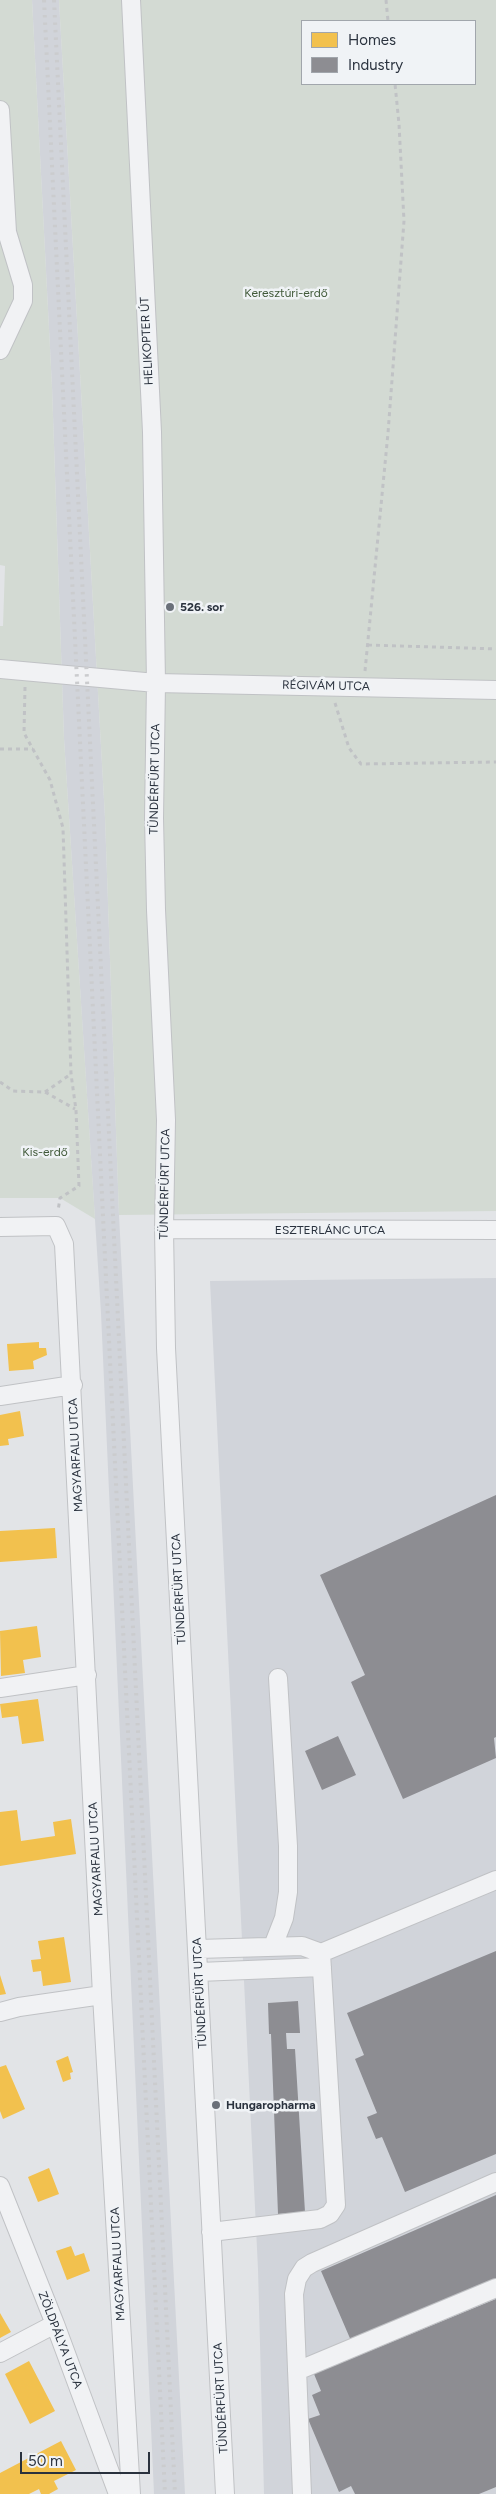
<!DOCTYPE html>
<html>
<head>
<meta charset="utf-8">
<style>
  body { margin:0 }
  #map { position:relative; width:496px; height:2494px; overflow:hidden; background:#e2e4e7; font-family:Figtree,sans-serif }
  canvas { display:block }
  .legend { position:absolute; left:301px; top:20px; width:175px; height:65px; box-sizing:border-box; background:#f0f3f6; border:1px solid #a1a6ac; margin:0; padding:6px 9px; list-style:none; font-size:15px; color:#2a323e }
  .legend li { display:flex; align-items:center; gap:10px; height:25px }
  .legend b { width:25px; border:1px solid #a1a6ac }
  .scale { position:absolute; left:20px; top:2452px; width:130px; height:22px; box-sizing:border-box; border:2px solid #2a323e; border-top:0; padding-left:6px; font-size:15px; line-height:18px; white-space:nowrap; color:#2a323e; -webkit-text-stroke:4px #f0f3f6; paint-order:stroke }
</style>
</head>
<body>
<div id="map">
<canvas width="496" height="2494"></canvas>
<ul class="legend">
<li><b style="height:14px;background:#f2c14e"></b>Homes</li>
<li><b style="height:14px;background:#8d8d92"></b>Industry</li>
</ul>
<div class="scale">50 m</div>
</div>
<script>
const ctx = document.querySelector('canvas').getContext('2d');
ctx.lineJoin = 'round';
function fillPath(path, color) { ctx.fillStyle = color; ctx.fill(path, 'evenodd'); }
function stroke(path, color, width, dash) { ctx.strokeStyle = color; ctx.lineWidth = width; ctx.lineCap = dash ? 'butt' : 'round'; ctx.setLineDash(dash || []); ctx.stroke(path); }
function label(font, color, halo, rows, align = 'center') {
  ctx.font = font + ' Figtree,sans-serif'; ctx.lineWidth = 5; ctx.setLineDash([]); ctx.textBaseline = 'middle'; ctx.strokeStyle = halo; ctx.fillStyle = color; for (const [text, x, y, turn = 0] of rows) {
    ctx.save(); ctx.translate(x, y); ctx.rotate((+turn || 0) * Math.PI / 180); ctx.textAlign = isNaN(turn) ? turn : align; if (halo) ctx.strokeText(text, 0, 0); ctx.fillText(text, 0, 0); ctx.restore();
  }
}
const built = new Path2D(`
  M32,0H59L105,817L119,1215L185,2494H154L101,1313L64,739L52,387Z
  M496,1278V2494H264L258,2269L210,1281Z`);
const green = new Path2D(`
  M0,0H32L52,387L64,739L95,1219L60,1198H0V626H3L5,566L0,565Z
  M59,0H496V1211L119,1215L105,817ZM302,21H475V84H302Z`);
const homes = new Path2D(`
  M39,1342V1348H46L47,1355L33,1361L34,1369L9,1371L7,1344Z
  M20,1411L24,1436L8,1439L9,1445L0,1446V1415Z
  M55,1528L57,1558L0,1562V1531Z
  M37,1626L41,1657L23,1660L25,1673L1,1676L0,1631Z
  M38,1699L44,1741L22,1744L18,1716L2,1718L0,1704Z
  M17,1810L21,1841L55,1836L53,1822L71,1819L76,1854L0,1866V1812Z
  M64,1937L71,1982L43,1986L41,1971L33,1972L31,1960L41,1959L38,1941Z
  M0,1975L6,1994L0,1995Z
  M68,2056L73,2072L70,2073L71,2079L63,2082L56,2061Z
  M6,2065L25,2109L3,2119L0,2111V2067Z
  M49,2168L59,2194L38,2202L28,2177Z
  M71,2246L75,2256L84,2253L90,2271L67,2280L56,2251Z
  M0,2313L11,2332L0,2338Z
  M29,2361L55,2411L30,2424L5,2374Z
  M61,2441L76,2470L54,2481L58,2489L49,2494H41L39,2489L29,2494H0V2473Z`);
const industry = new Path2D(`
  M496,1495V1737L494,1738L496,1758L403,1799L351,1682L365,1675L320,1575Z
  M338,1736L356,1775L322,1790L305,1751Z
  M496,1951V2154L405,2192L382,2137L376,2139L367,2117L377,2113L355,2059L364,2055L347,2013Z
  M298,2001L300,2033H286L287,2049H295L305,2212L278,2214L271,2034H269L268,2003Z
  M496,2195V2281L352,2343L321,2271Z
  M496,2299V2487L479,2494H355L351,2486L339,2492L308,2419L320,2415L312,2395L321,2391L314,2374Z`);
const path = new Path2D(`
  M386,0L388,21
  M368,645L496,649
  M365,671L388,433L404,221L399,124L395,84
  M25,687L24,733L50,780L63,828L71,1074L76,1110L79,1186L60,1198L58,1211
  M335,703L349,748L361,764L496,762
  M0,749H33
  M0,1082L13,1091L45,1092L75,1109
  M45,1092L71,1074`);
const minor = new Path2D(`
  M131,0L152,432L156,683L154,818L156,910L166,1120L164,1229L166,1348L225,2494
  M0,110L7,232L23,285V301L0,350
  M0,669L156,683L496,690
  M0,1227L56,1226L64,1244L102,1995L131,2494
  M164,1229L496,1230
  M0,1396L73,1385
  M0,1688L87,1675
  M273,1946L284,1918L288,1892V1846L278,1678
  M198,1949L302,1946L321,1953
  M199,1972L322,1967
  M0,2012L19,2007L102,1995
  M0,2186L55,2324L118,2494
  M211,2232L320,2219L330,2214L336,2205L321,1953L496,1880
  M0,2353L55,2324
  M297,2371L496,2288
  M302,2494L294,2294L297,2279L304,2268L312,2263L496,2182`);
const rail = new Path2D(`
  M44,0L165,2494
  M54,0L175,2494`);
const markers = [
  [170,607,5,"#6a7079"],
  [216,2105,5,"#6a7079"]
];
const parkNames = [
  ["Keresztúri-erdő",286,293],
  ["Kis-erdő",45,1152]
];
const streetNames = [
  ["HELIKOPTER ÚT",147,341,-93],
  ["RÉGIVÁM UTCA",326,686,1],
  ["TÜNDÉRFÜRT UTCA",155,779,-89],
  ["TÜNDÉRFÜRT UTCA",165,1184,-89],
  ["ESZTERLÁNC UTCA",330,1230],
  ["MAGYARFALU UTCA",76,1455,-93],
  ["TÜNDÉRFÜRT UTCA",179,1589,-93],
  ["MAGYARFALU UTCA",96,1859,-93],
  ["TÜNDÉRFÜRT UTCA",200,1993,-93],
  ["MAGYARFALU UTCA",118,2264,-93],
  ["ZÖLDPÁLYA UTCA",60,2340,69],
  ["TÜNDÉRFÜRT UTCA",221,2398,-93]
];
const poiNames = [
  ["526. sor",180,607],
  ["Hungaropharma",226,2105]
];
fillPath(built, '#d1d4da');
fillPath(green, '#d3dad3');
fillPath(homes, '#f2c14e');
fillPath(industry, '#8d8d92');
stroke(minor, '#c0c2c5', 20);
stroke(path, '#c0c2c5', 3, [4, 4]);
stroke(minor, '#f1f2f4', 18);
stroke(rail, '#cbccce', 4, [2.5, 5]);
for (const [x, y, r, color] of markers) { const dot = new Path2D(); dot.arc(x, y, r, 0, 2 * Math.PI); ctx.fillStyle = color; ctx.fill(dot); stroke(dot, '#f0f3f6', 2); }
label('12px', '#405939', '#f0f3f6', parkNames);
label('12px', '#2a323e', '#f0f3f6', streetNames);
label('bold 12px', '#2a323e', '#f0f3f6', poiNames, 'left');
</script>
</body>
</html>
